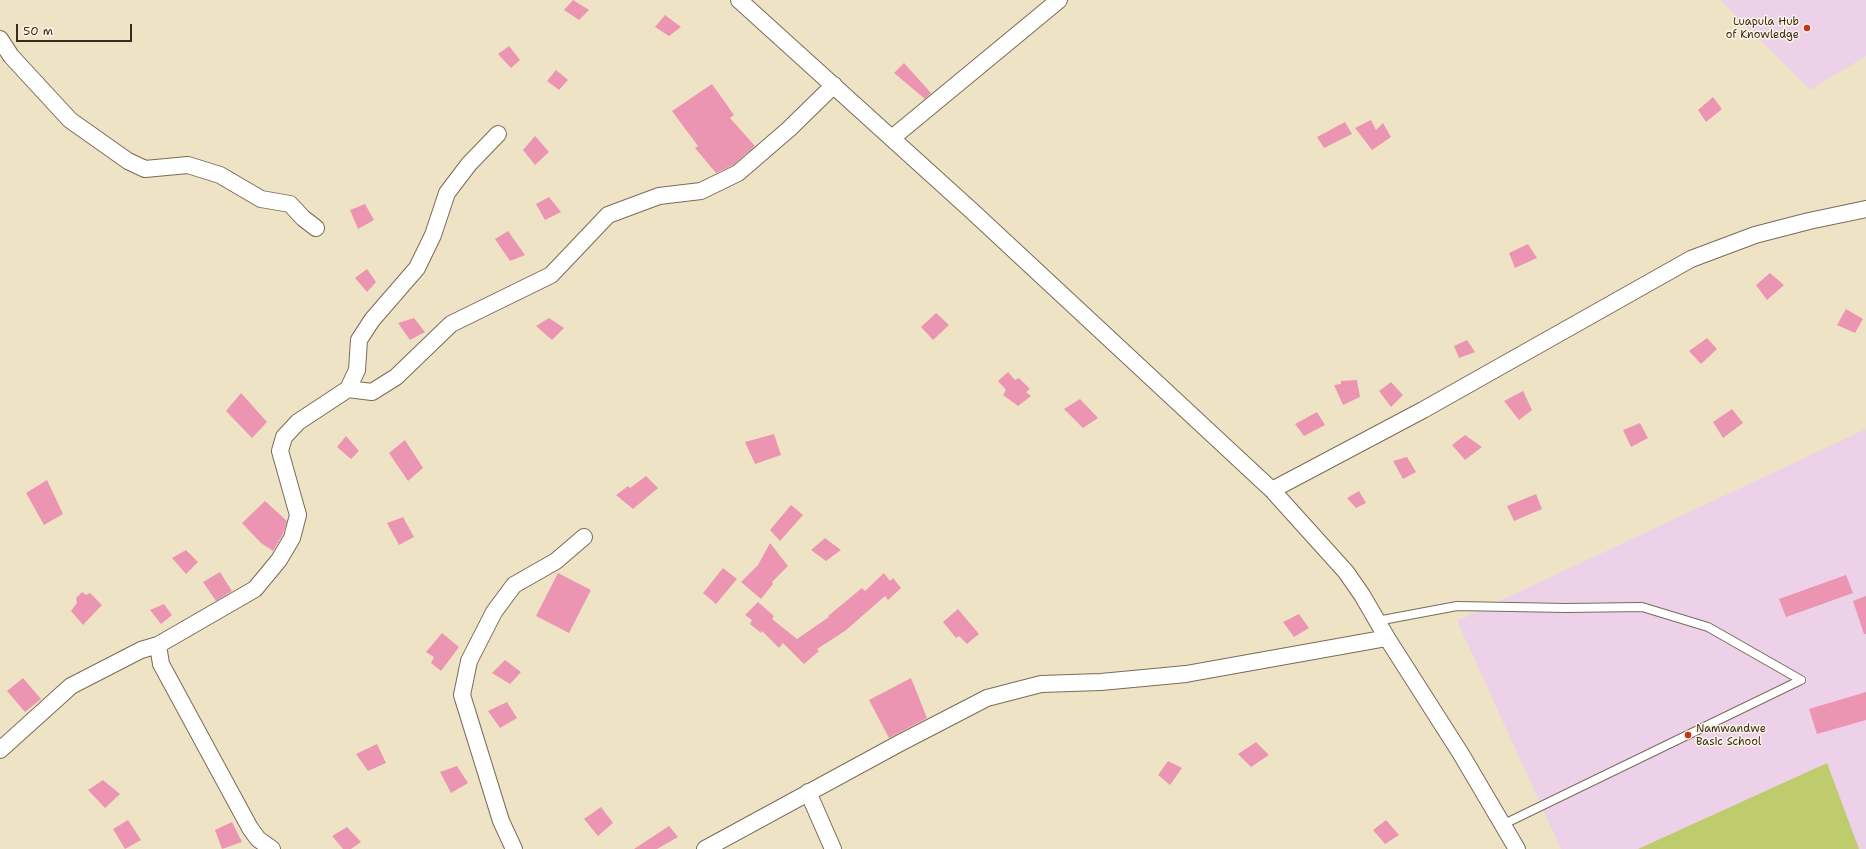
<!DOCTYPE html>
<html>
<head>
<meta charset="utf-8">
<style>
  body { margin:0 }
  #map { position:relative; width:1866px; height:849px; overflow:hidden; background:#eee4c5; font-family:"Shantell Sans",sans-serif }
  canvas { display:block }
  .scale { position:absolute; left:16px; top:24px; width:116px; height:18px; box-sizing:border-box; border:2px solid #3b2a1e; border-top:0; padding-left:5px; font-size:12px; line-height:14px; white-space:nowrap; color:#3b2a1e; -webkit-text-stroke:3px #fcf5e5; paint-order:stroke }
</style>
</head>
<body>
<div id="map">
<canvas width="1866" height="849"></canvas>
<div class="scale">50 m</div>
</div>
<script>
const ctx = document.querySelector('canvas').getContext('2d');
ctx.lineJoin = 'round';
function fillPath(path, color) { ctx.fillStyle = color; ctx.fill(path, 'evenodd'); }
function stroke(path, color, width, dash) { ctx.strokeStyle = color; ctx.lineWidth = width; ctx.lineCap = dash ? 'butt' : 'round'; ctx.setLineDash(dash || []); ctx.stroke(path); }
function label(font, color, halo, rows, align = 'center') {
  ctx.font = font + ' "Shantell Sans",sans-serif'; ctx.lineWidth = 3; ctx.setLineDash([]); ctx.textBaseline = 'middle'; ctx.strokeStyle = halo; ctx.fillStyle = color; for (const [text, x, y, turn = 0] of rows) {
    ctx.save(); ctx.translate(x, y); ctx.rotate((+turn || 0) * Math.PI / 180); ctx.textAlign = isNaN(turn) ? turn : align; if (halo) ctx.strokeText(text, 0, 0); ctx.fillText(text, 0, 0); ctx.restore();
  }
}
const built = new Path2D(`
  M1720,0H1866V56L1810,90Z
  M1866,429V849H1561L1457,621Z`);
const green = new Path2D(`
  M1827,763L1859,849H1638Z`);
const building = new Path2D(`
  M573,0L589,10L579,20L564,10Z
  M665,15L681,27L669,36L655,27Z
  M509,46L520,60L511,68L498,54Z
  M904,63L931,93L925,99L894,73Z
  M556,70L568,80L559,90L547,81Z
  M712,84L734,115L730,118L755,146L733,165L716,173L695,148L698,146L672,111Z
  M1713,97L1722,109L1706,122L1698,110Z
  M1371,120L1376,130L1383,123L1391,137L1372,150L1355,128Z
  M1345,122L1352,134L1324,148L1317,137Z
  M535,136L549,152L535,165L523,150Z
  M549,197L561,212L545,220L536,204Z
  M365,204L374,220L358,229L350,210Z
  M508,231L525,255L510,261L495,239Z
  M1528,244L1537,258L1515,268L1509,253Z
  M367,269L376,282L367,292L355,278Z
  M1770,273L1784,285L1767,300L1756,285Z
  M1846,309L1863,319L1855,333L1837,325Z
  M936,313L949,325L933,340L921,327Z
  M414,318L425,332L410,340L398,323Z
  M549,318L564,328L552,340L536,326Z
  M1707,338L1717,349L1701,364L1689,351Z
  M1467,340L1475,352L1459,358L1454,346Z
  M1008,372L1015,380L1019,378L1030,389L1026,392L1031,396L1018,406L1003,395L1006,390L998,381Z
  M1357,380L1360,397L1343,405L1334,385L1341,384V381Z
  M1391,382L1403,395L1391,407L1379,391Z
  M1523,391L1532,410L1519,420L1504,401Z
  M241,393L267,422L252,438L226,411Z
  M1080,399L1098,418L1083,428L1064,409Z
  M1732,409L1743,423L1723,438L1713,422Z
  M1317,412L1325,425L1304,436L1295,424Z
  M1640,423L1648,438L1631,447L1623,430Z
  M774,434L781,455L755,464L745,442Z
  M1465,435L1482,447L1465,460L1452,445Z
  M346,436L359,451L351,459L337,447Z
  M405,440L423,468L408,481L389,453Z
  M1407,457L1416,472L1403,479L1393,461Z
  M646,476L658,488L633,509L616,495L628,486L630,488Z
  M47,480L63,514L44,525L26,493Z
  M1359,491L1366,503L1356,508L1347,498Z
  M1536,494L1542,509L1514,521L1507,506Z
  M265,501L287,521L283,534L273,551L261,543L242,523Z
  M791,505L803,515L780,541L770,530Z
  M403,517L414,537L399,545L387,523Z
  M825,538L841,550L826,561L811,550Z
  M770,543L788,566L772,582L773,584L761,599L741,582L758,565Z
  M186,550L198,562L186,574L172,558Z
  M723,568L737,579L716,604L703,593Z
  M220,572L232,591L216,601L203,582Z
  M558,573L591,590L569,633L536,616Z
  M884,573L890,581L893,578L901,588L888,600L885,596L845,631L817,649L819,651L804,664L783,643L779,648L762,631L761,633L750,624L752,620L745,615L758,602L774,616L772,619L797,639L829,617L828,616L862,588L865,591Z
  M1846,575L1853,593L1786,617L1779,599Z
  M82,592L86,595L90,593L102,605L83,625L71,611L77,603L76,598Z
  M1866,596V634H1864L1853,601Z
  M164,604L172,615L161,624L150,610Z
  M958,609L979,634L967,644L959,636L956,638L943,622Z
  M1299,614L1309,628L1294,637L1283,622Z
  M442,633L459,647L441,671L431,663L434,657L426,652Z
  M505,660L521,672L510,684L492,673Z
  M23,678L41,699L25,712L7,691Z
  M911,678L927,718L889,738L869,700Z
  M1866,692V720L1817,734L1809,709Z
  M507,702L517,718L500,728L488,711Z
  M1256,742L1269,755L1251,767L1238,754Z
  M377,744L386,763L368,771L356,754Z
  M1168,761L1182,768L1170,785L1158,775Z
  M457,766L468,783L451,793L440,772Z
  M103,780L120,794L105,808L88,790Z
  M601,807L613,823L598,836L584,819Z
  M128,820L141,840L125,849L113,829Z
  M1386,820L1399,835L1385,844L1373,830Z
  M232,822L242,842L222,849L215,830Z
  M669,826L678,837L657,849H634Z
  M347,827L361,842L351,849H343L332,836Z`);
const lane = new Path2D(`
  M1377,621L1457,606L1566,608L1642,607L1708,627L1801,680
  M1502,825L1801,680`);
const street = new Path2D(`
  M739,0L972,211L1272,490L1346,572L1362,595L1387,638
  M0,39L11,56L70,120L128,161L145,169L188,165L220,175L261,199L290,204L303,218L316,228
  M892,138L1059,0
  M348,389L372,392L396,377L451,324L551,275L608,215L659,196L701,191L738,173L789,129L834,85
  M1272,490L1423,410L1691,259L1755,235L1809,221L1866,209
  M158,645L255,589L279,560L292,538L298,515L280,451L284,437L298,422L348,389L357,370L359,340L372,320L417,268L433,235L447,193L469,164L498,134
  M0,750L71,686L141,650L158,645L161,664L250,828L258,839L272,849
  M808,792L833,849
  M514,849L501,821L462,695L469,661L494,612L514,585L556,561L584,537
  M705,849L900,743L987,698L1041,684L1101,682L1186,674L1387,638L1461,754L1517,849`);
const markers = [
  [1807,28,4,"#c8321e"],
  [1688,735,4,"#c8321e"]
];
const poiNames = [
  ["Luapula Hub",1799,22],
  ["of Knowledge",1799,35],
  ["Namwandwe",1696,729,"left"],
  ["Basic School",1696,742,"left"]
];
fillPath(built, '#edd1e9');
fillPath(green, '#bfcc6e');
fillPath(building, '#ec95b3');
stroke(lane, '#7a6b58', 10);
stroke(street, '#7a6b58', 18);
stroke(lane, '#fff', 8);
stroke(street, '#fff', 16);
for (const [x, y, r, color] of markers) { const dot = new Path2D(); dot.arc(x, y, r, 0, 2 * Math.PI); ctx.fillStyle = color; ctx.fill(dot); stroke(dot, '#fcf5e5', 1.5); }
label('11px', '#3b2a1e', '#fcf5e5', poiNames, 'right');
</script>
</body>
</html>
